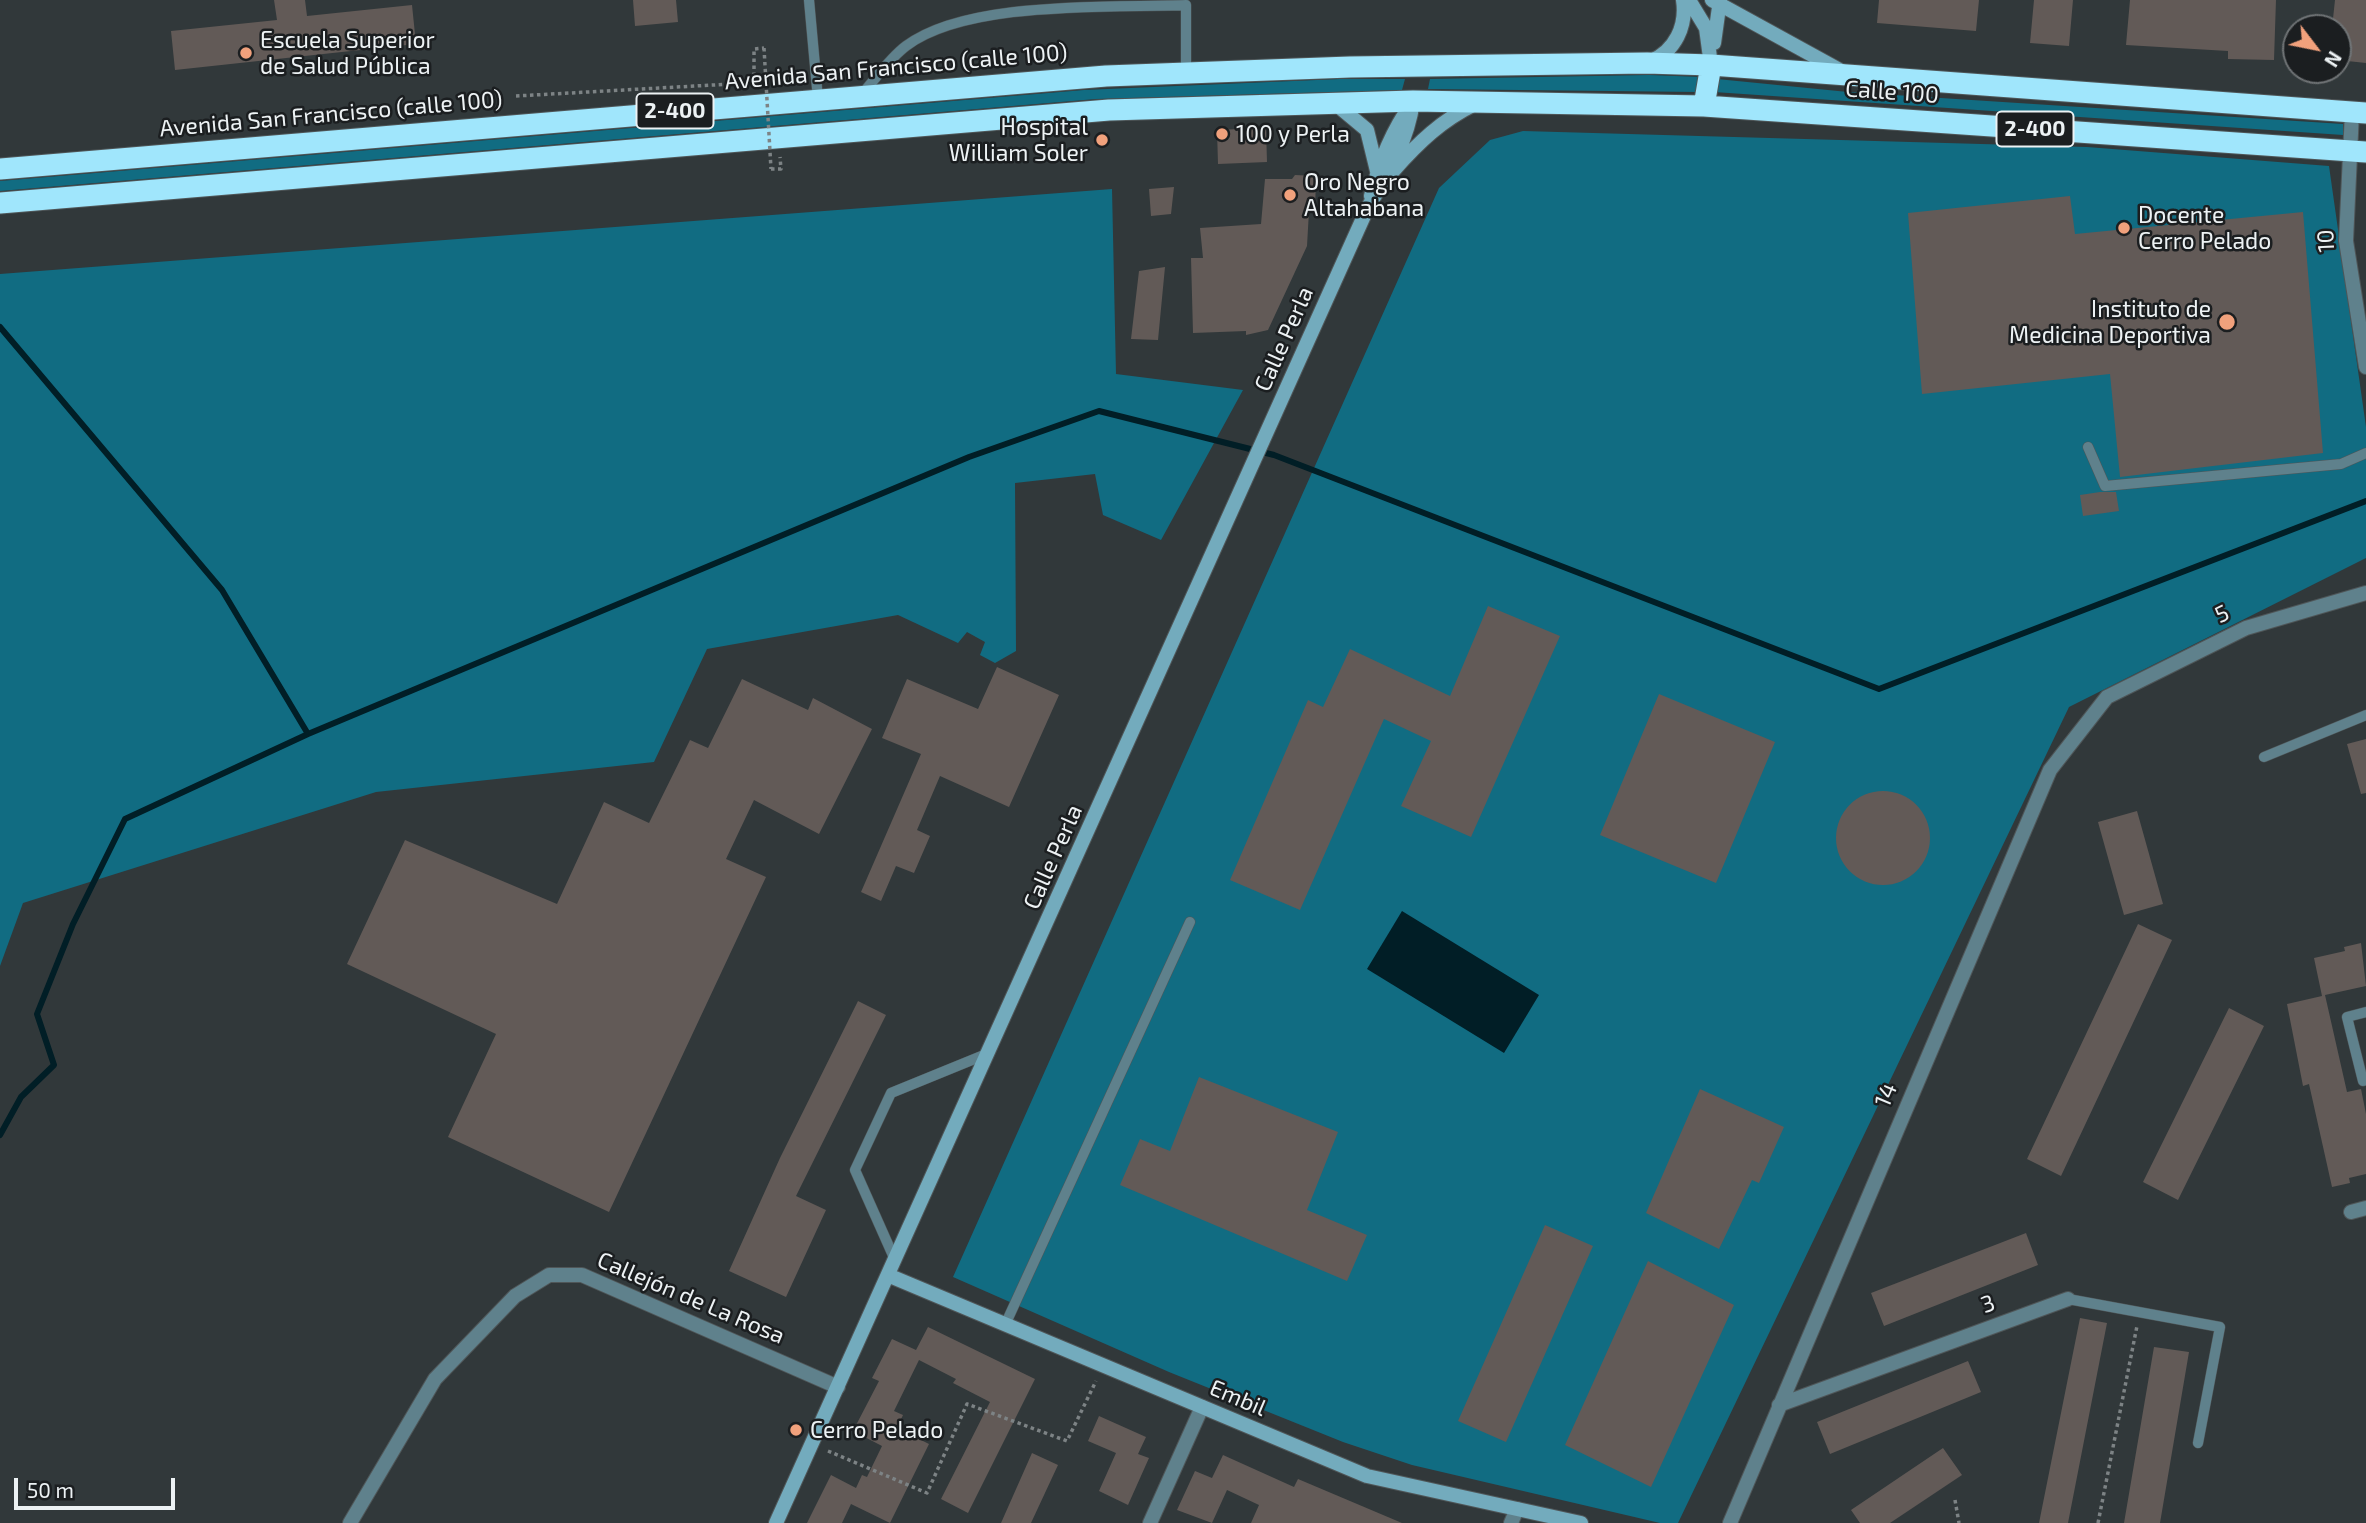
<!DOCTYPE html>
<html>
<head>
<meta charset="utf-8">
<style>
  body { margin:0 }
  #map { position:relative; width:2366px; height:1523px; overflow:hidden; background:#31383a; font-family:"Exo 2",sans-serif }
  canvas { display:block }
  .north { position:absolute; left:2282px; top:14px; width:70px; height:70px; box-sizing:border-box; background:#1b1e20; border:2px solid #6f7375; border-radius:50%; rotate:122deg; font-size:19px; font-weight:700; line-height:28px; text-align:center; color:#edf2f4 }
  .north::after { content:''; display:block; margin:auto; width:24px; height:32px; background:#f1a17c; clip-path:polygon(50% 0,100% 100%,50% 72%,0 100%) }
  .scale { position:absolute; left:14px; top:1478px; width:161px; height:32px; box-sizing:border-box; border:4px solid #edf2f4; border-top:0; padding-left:9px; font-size:21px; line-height:24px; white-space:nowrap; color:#edf2f4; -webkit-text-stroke:5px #1b1e20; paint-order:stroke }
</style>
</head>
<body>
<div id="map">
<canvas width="2366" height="1523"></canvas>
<div class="north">N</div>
<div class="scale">50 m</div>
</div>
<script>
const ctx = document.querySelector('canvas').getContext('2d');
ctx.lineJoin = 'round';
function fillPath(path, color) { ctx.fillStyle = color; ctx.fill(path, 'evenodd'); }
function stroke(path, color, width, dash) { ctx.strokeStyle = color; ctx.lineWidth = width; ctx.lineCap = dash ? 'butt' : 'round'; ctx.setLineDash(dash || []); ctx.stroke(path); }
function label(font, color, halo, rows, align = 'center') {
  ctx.font = font + ' "Exo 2",sans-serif'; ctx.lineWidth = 5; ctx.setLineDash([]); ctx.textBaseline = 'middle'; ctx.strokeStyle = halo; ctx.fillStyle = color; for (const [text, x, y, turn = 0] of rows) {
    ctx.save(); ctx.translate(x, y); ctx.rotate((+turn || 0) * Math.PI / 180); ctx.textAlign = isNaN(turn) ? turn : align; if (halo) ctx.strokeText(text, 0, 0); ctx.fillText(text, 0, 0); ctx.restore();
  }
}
const green = new Path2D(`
  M1649,75L1701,77L1699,92L1428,89L1430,79Z
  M1340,79H1405L1402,90L1096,99L0,191V181L1084,90Z
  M1717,79L1848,92L2343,124V135L1714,92Z
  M1523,131L2087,147L2329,166L2366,427V558L2069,707L1678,1523H1660L1412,1465L1343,1442L1169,1372L953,1277L1439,188L1490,140Z
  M1112,189L1116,374L1243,390L1161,540L1103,515L1095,474L1015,483L1016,651L995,663L980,655L985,642L967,632L958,643L898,615L707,649L654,762L376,792L23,903L0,966V274Z`);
const water = new Path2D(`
  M1402,911L1539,995L1504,1053L1367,969Z`);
const stream = new Path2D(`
  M0,327L222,590L308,734
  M0,1135L21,1097L54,1065L37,1014L73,924L125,819L308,734L969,457L1099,411L1274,455L1879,689L2366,501`);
const building = new Path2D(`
  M274,0H305L307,16L412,5L416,44L175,70L171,31L277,20Z
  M633,0H676L678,22L635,26Z
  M1879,0H1979L1976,31L1877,23Z
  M2034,0H2073L2069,46L2030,43Z
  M2130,0H2276L2274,60L2228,59V51L2126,45Z
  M2335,0H2366V63L2338,60V28H2332Z
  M1266,128L1267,162L1218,164L1217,130Z
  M1295,175L1316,176L1315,211H1309L1307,246L1268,330L1246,335V331L1193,333L1191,258H1203L1200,228L1261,224L1265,179H1292Z
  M1174,187L1171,214L1151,216L1149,189Z
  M2070,196L2075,234L2303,212L2323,453L2120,477L2110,374L1922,394L1908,213Z
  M1165,267L1158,340L1131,339L1139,271Z
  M2100,492H2116L2119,511L2083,516L2080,495Z
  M1488,606L1560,636L1471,837L1401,806L1431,741L1384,719L1300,910L1230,880L1308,700L1323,707L1350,649L1450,696Z
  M997,667L1059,695L1009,807L940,776L917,830L930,836L914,873L896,866L881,901L861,892L921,754L882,738L907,679L978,709Z
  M742,679L808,710L813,698L872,729L819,834L754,800L726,859L766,877L609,1212L448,1137L496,1034L347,964L405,840L557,904L604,802L649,823L690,740L708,748Z
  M1659,694L1775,742L1716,883L1600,835Z
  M2366,739V793L2361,794L2347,744Z
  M1836 838a47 47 0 1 1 94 0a47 47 0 1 1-94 0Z
  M2137,811L2163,904L2124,915L2098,822Z
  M2138,924L2172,940L2061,1176L2027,1159Z
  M2361,943L2366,986L2325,995L2347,1092L2361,1089L2366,1114V1174L2349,1178L2350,1183L2332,1187L2309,1084L2303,1086L2287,1004L2322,996L2314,958L2345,951L2344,947Z
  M858,1001L886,1015L796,1196L826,1210L786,1297L729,1271L780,1158Z
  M2229,1008L2264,1026L2178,1200L2143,1182Z
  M1199,1077L1338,1132L1307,1210L1367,1235L1347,1281L1120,1185L1140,1139L1170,1151Z
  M1700,1089L1784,1127L1759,1183L1752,1180L1719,1249L1646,1213Z
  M1545,1225L1593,1246L1506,1442L1458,1421Z
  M2026,1233L2038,1265L1884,1326L1871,1293Z
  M1648,1261L1734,1305L1651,1487L1565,1445Z
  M2080,1318L2107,1323L2068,1523H2039Z
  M928,1327L1035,1379L968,1513L941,1499L990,1402L953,1383L956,1379L919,1360L894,1411L903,1415L897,1428L929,1444L890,1523L851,1504L842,1523H807L831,1475L856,1488L862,1475L867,1477L882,1446L853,1431L879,1381L872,1378L892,1339L916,1350Z
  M2154,1347L2189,1352L2160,1523H2124Z
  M1968,1361L1981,1392L1830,1454L1817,1422Z
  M1099,1416L1146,1437L1138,1454L1149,1458L1128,1505L1099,1491L1116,1453L1088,1441Z
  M1943,1448L1962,1475L1890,1523H1860L1851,1510Z
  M1032,1453L1058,1465L1031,1523H1001Z
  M1223,1455L1294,1487L1298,1479L1402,1523H1251L1259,1505L1227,1490L1212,1523L1177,1510L1195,1471L1212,1478Z`);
const path = new Path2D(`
  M754,83V49L764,48
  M516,96L731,84
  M771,169H781L780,157
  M828,1451L927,1493L967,1404L1067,1441L1096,1381
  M1955,1500L1959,1523
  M2098,1523L2137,1326`);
const lane = new Path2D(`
  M809,0L818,99
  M862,94C876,78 890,58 906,46C967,0 1110,8 1186,5V73
  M2088,447L2105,486L2341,464L2366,453
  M2264,757L2366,715
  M2366,1012L2347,1017L2363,1081L2366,1080
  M895,1260L855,1170L891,1093L989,1053
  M2068,1299L2220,1327L2198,1443
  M1005,1325L1190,922`);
const street = new Path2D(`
  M2352,112L2346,241L2366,367
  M2351,1212L2366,1208
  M1779,1405L2068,1299
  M350,1523L435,1379L515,1296L549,1275H582L838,1387
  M1150,1523L1202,1407
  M1511,1523L1517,1509
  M1730,1523L2050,770L2107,697L2246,628L2366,593`);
const secondary = new Path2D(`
  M1689,0L1706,28L1711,65
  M1712,0L1843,72
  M1714,43L1720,0
  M1651,61C1675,51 1687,26 1683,0
  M1337,105L1367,130L1377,171
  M1394,170C1419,142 1442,120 1475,104
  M1371,196C1379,163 1392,131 1412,103
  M890,1276L1367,1476L1581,1523
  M776,1523L1368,207C1388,175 1408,140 1413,101`);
const highway = new Path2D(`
  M1704,106L1711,65
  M0,169L1106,76L1350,67L1647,63L1711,65L2366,113
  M0,203L1109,110L1413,101L1704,106L2366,152`);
const pathBridge = new Path2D(`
  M764,48L771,169`);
const markers = [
  [246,53,7,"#f1a17c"],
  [1222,134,7,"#f1a17c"],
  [1102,140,7,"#f1a17c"],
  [1290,195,7,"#f1a17c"],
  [2124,228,7,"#f1a17c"],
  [2227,322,9,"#f1a17c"],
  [796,1430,7,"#f1a17c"]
];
const shields = [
  [675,111,77],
  [2035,129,77]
];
const shieldNames = [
  ["2-400",675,111],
  ["2-400",2035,129]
];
const poiNames = [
  ["Escuela Superior",260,40],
  ["de Salud Pública",260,66],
  ["Hospital",1088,127,"right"],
  ["William Soler",1088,153,"right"],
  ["100 y Perla",1236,134],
  ["Oro Negro",1304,182],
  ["Altahabana",1304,208],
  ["Docente",2138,215],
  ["Cerro Pelado",2138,241],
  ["Instituto de",2211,309,"right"],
  ["Medicina Deportiva",2211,335,"right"],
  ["Cerro Pelado",810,1430]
];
const streetNames = [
  ["Avenida San Francisco (calle 100)",896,67,-5],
  ["Calle 100",1892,92,4],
  ["Avenida San Francisco (calle 100)",331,114,-5],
  ["10",2326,241,-93],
  ["Calle Perla",1284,339,-66],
  ["5",2222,614,-26],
  ["Calle Perla",1053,857,-66],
  ["14",1886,1095,-67],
  ["Callejón de La Rosa",691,1298,23],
  ["3",1988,1304,-20],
  ["Embil",1238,1398,23]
];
fillPath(green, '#116c82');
fillPath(water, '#011e26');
stroke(stream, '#011e26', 6);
fillPath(building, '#625a57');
stroke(lane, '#4f5658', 11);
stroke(street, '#4f5658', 16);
stroke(secondary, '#4f5658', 16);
stroke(highway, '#4f5658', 23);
stroke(path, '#7d8385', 3.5, [3.5, 3.5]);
stroke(lane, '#5f818c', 10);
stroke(street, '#5f818c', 14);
stroke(secondary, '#73abbd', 14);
stroke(highway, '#a0e6fc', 21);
stroke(pathBridge, '#7d8385', 3.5, [3.5, 3.5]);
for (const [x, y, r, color] of markers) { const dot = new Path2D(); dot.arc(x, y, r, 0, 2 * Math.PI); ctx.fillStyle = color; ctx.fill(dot); stroke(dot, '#1b1e20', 2.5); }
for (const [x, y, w] of shields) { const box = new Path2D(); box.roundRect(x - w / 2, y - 17.5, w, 35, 5); ctx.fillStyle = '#1b1e20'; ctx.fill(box); stroke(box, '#edf2f4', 2); }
label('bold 21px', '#edf2f4', null, shieldNames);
label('23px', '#edf2f4', '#1b1e20', poiNames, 'left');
label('23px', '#edf2f4', '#1b1e20', streetNames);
</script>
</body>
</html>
